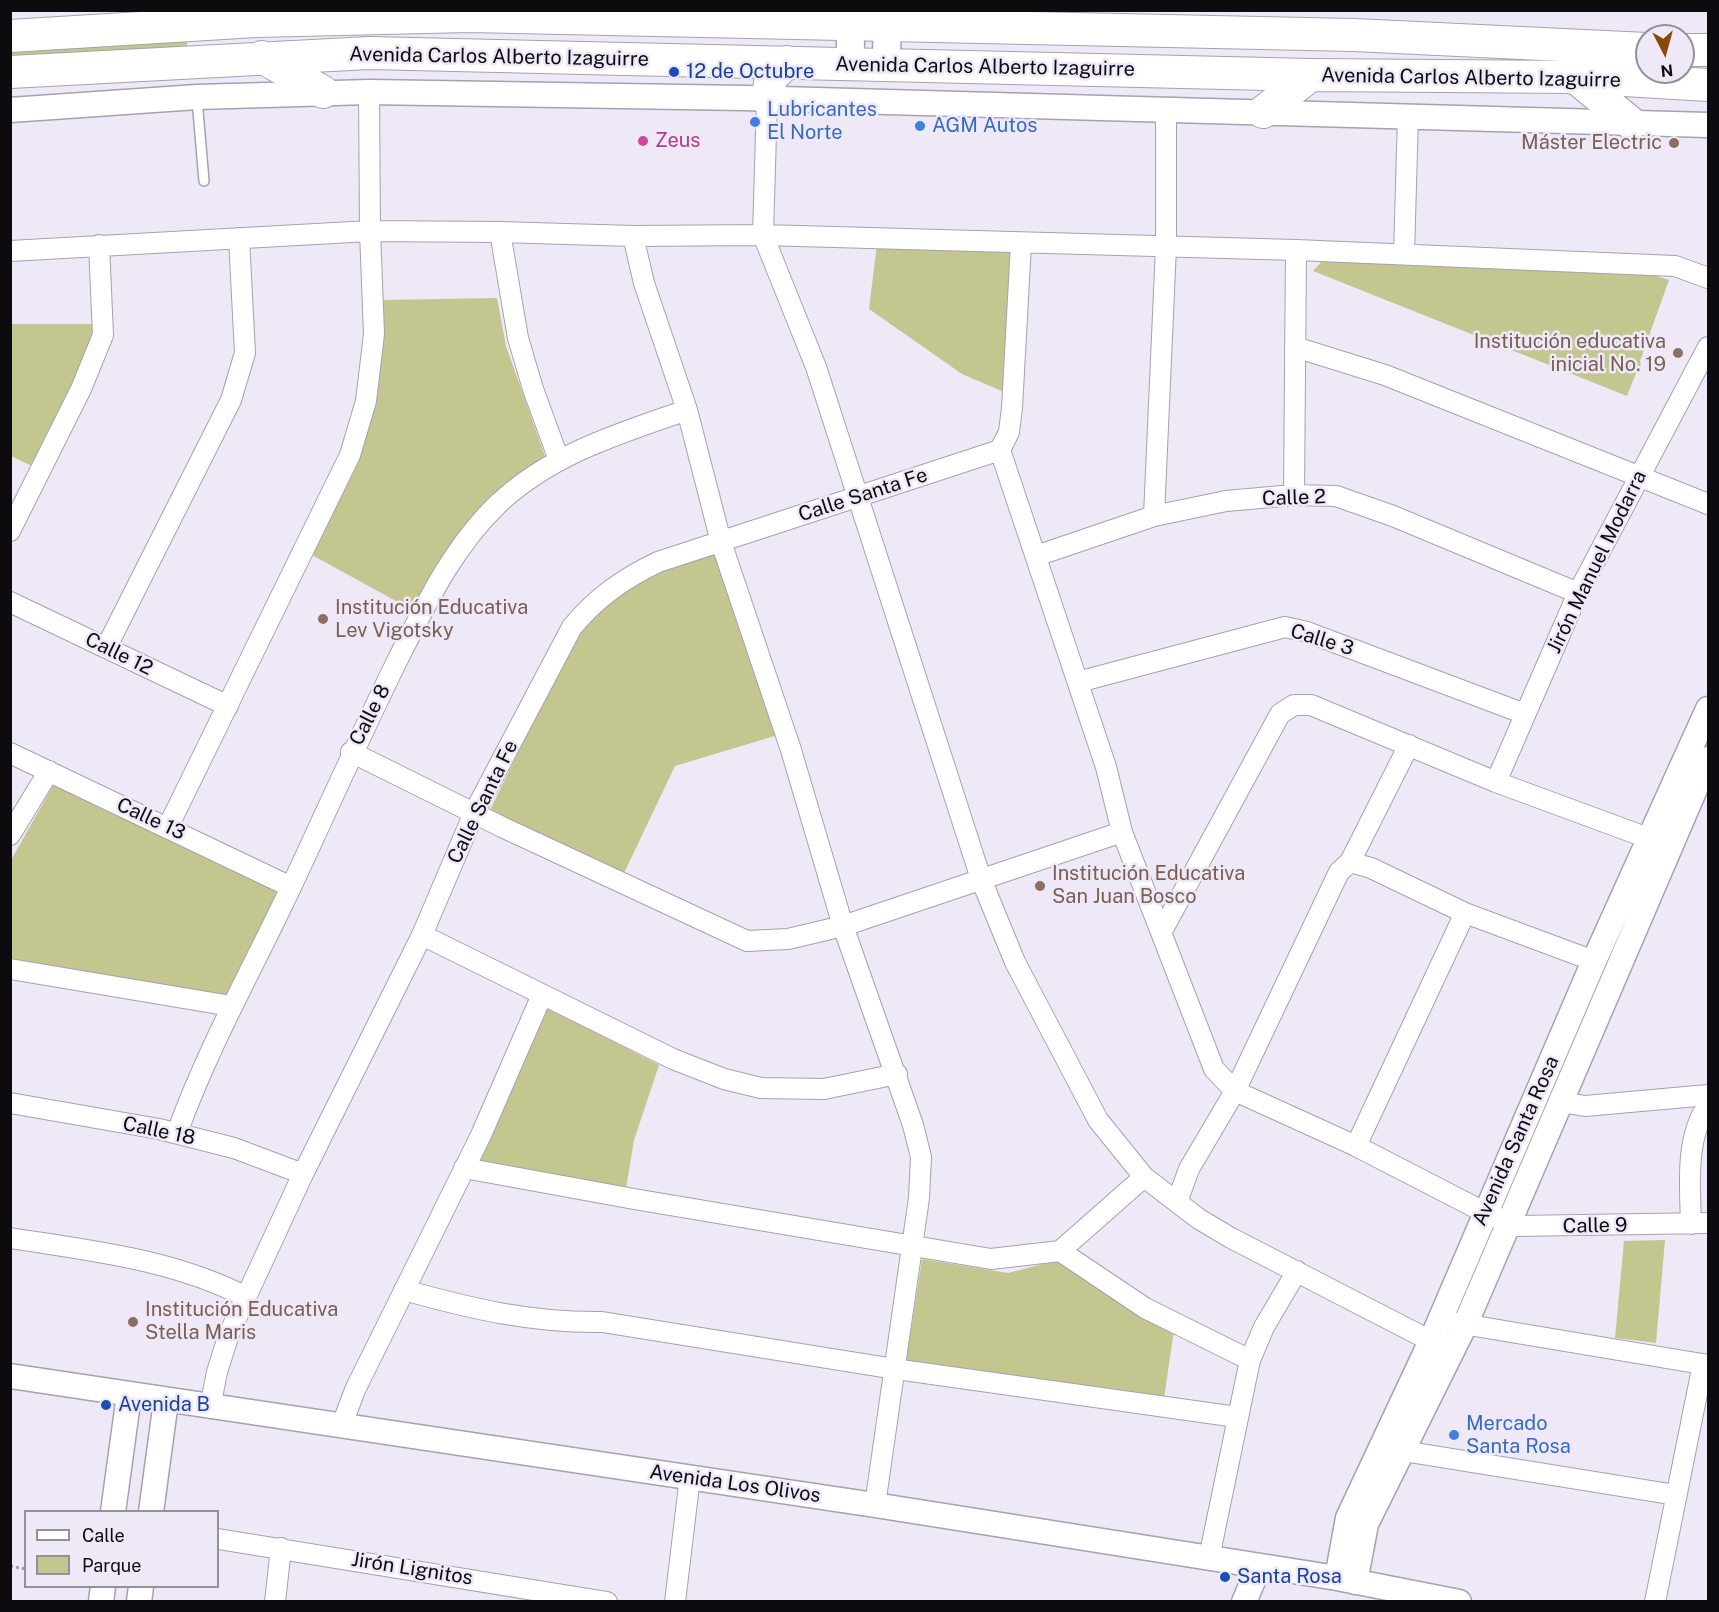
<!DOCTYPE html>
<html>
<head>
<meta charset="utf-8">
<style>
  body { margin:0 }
  #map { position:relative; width:1719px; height:1612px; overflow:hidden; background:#eee8f7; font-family:"Public Sans",sans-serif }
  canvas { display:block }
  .frame { position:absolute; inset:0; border:12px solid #0d0b10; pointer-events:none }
  .legend { position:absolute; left:24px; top:1510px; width:195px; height:78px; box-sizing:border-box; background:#eee8f7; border:2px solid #94909b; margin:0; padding:8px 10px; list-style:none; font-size:18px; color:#0d0b10 }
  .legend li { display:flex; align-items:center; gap:12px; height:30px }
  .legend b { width:30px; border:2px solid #94909b }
  .north { position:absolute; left:1635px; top:24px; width:60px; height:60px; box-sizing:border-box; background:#eee8f7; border:2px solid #94909b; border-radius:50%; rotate:174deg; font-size:16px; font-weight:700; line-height:24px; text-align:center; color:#0d0b10 }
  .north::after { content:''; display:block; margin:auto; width:21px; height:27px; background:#874a09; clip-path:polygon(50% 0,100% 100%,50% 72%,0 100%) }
</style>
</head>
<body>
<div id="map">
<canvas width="1719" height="1612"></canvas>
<div class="frame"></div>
<ul class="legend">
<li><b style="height:8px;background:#fff"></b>Calle</li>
<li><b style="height:16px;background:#c3c68e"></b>Parque</li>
</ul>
<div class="north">N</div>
</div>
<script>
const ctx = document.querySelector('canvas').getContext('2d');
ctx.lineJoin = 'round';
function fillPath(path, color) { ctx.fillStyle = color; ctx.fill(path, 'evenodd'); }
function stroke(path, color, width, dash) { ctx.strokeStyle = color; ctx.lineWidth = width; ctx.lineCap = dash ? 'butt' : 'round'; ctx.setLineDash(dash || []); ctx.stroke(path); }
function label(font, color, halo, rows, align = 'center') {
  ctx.font = font + ' "Public Sans",sans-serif'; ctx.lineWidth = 5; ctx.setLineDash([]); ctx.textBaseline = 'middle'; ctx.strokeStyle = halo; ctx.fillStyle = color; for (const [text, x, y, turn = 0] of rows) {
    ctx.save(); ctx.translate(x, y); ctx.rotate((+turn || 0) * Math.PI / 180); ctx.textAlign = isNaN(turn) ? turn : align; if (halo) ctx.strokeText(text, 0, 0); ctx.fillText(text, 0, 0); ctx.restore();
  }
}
const green = new Path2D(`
  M187,35V51L11,61V44Z
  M877,244L1011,251L1004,392L962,374L869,309Z
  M1323,260L1650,274L1669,280L1640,361L1641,368H1638L1627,396L1313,271Z
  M497,298L506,346L546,459L416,612L312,555C334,509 361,461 372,410C380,373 383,337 383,300Z
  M11,324H94L86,356L34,467L11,456Z
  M718,551L778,735L675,766L624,873L489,812L575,637C614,586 658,571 718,551Z
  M55,782L281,892L228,1000L11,964V860Z
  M546,1007L659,1065L634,1140L626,1188L474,1161Z
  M1665,1240L1656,1343L1615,1338L1624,1241Z
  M922,1259L1008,1273L1059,1260L1174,1330L1164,1398L906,1362Z`);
const path = new Path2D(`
  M10,1566L26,1569`);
const service = new Path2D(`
  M197,99L204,181`);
const minor = new Path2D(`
  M767,99L763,235L816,367L981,879L1015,962L1098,1120L1144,1177L1199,1219L1231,1238L1431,1341
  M500,232L518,338L533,389L559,460
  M633,236L644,283L687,410L721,542L791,750L843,926L913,1125L921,1157L919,1198L875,1505
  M1021,244L1012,408L1009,432L1000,450L1106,767L1122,832L1214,1069L1235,1091L1356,1146L1484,1212L1517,1226L1708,1223
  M10,251L370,231L500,232L633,236L763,235L1296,250L1675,266L1708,278
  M1404,254L1408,116
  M1295,347L1385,375L1708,504
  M1294,495L1296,250
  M1154,516L1166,247V112
  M10,531L81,389L103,335L99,245
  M1036,556L1154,516L1226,501L1294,495L1336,496L1393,516L1578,593
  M10,602L228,706
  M106,648L231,400L245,353L239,238
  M1078,682L1285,627L1307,632L1525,714
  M351,752L502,827L747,941L788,939L843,926L1122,832
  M10,753L291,887
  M1496,782L1578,593L1708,347
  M168,827L350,455L366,401L374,334L370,231L369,92
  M10,835L49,771
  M1350,862L1371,868L1465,913L1594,961
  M1162,931L1280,714L1294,705H1311L1496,782L1648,838
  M422,935L673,1059L724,1079L761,1088L824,1089L897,1074
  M10,969L231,1006
  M1561,1102L1585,1106L1708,1095
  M10,1103L159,1129L234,1148L303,1174
  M177,1133C208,1047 253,968 292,885C327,810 361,734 398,659C426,604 453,547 498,504C551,454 620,433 687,410
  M1356,1146L1465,913
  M464,1168L634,1199L991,1259L1060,1251L1144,1177
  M1177,1202L1189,1169L1235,1091L1339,872L1350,862L1409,745
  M1691,1224C1690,1185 1685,1138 1708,1105
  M10,1238C91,1251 172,1259 246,1297
  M1060,1251L1145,1308L1250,1360
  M404,1290C472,1309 532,1323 602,1322L895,1369L1237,1417
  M1451,1322L1708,1365
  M210,1408L217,1372L229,1334L303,1174L422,935L474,813L572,627C597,597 623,579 658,562L1000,450
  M341,1427L355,1390L481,1135L542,995
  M1403,1451L1676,1495
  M218,1539L607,1602
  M1209,1558L1250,1360L1264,1327L1297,1271
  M275,1602L281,1548
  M675,1602L690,1477
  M1655,1602L1703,1364`);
const tertiary = new Path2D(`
  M10,110L197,97L369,92L745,98L1708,125
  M10,1376L875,1505L1337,1578L1459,1602
  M113,1512L129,1395
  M151,1512L166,1401
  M1337,1578L1348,1518L1431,1341L1594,961L1708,709
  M1355,1582L1366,1524L1465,1325L1708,759
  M101,1602L103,1586
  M139,1602L141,1586
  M1244,1602L1259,1567`);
const secondary = new Path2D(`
  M850,64L851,10
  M886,65L888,10`);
const primary = new Path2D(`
  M10,36L256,21L469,16L1354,35L1647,49
  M1683,50H1708
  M262,57L323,92
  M10,72L369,53L1311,75L1575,77L1708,85
  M1575,77L1631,123
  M767,99L771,78L787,62
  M1263,112L1311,75`);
const markers = [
  [674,72,6,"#1a4fb4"],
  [755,122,6,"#3f7fe0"],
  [920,126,6,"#3f7fe0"],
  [643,141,6,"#d1479c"],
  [1674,143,6,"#8d6e63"],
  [1678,353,6,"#8d6e63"],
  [323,619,6,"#8d6e63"],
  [1040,886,6,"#8d6e63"],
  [133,1322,6,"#8d6e63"],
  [106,1405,6,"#1a4fb4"],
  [1454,1435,6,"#3f7fe0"],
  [1225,1577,6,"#1a4fb4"]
];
const streetNames = [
  ["Avenida Carlos Alberto Izaguirre",499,57,1],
  ["Avenida Carlos Alberto Izaguirre",985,67,1],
  ["Avenida Carlos Alberto Izaguirre",1471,78,1],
  ["Calle Santa Fe",863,495,-18],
  ["Calle 2",1294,498,-2],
  ["Jirón Manuel Modarra",1597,562,-64],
  ["Calle 3",1322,640,17],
  ["Calle 12",119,654,26],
  ["Calle 8",370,715,-63],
  ["Calle Santa Fe",483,802,-64],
  ["Calle 13",151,819,25],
  ["Calle 18",159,1131,12],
  ["Avenida Santa Rosa",1516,1141,-66],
  ["Calle 9",1595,1226,-1],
  ["Avenida Los Olivos",735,1484,8],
  ["Jirón Lignitos",412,1569,9]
];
const transitNames = [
  ["12 de Octubre",686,72],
  ["Avenida B",118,1405],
  ["Santa Rosa",1237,1577]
];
const shopNames = [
  ["Lubricantes",767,110],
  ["El Norte",767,133],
  ["AGM Autos",932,126],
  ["Mercado",1466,1424],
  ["Santa Rosa",1466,1447]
];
const hotelNames = [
  ["Zeus",655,141]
];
const educationNames = [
  ["Máster Electric",1662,143,"right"],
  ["Institución educativa",1666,342,"right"],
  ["inicial No. 19",1666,365,"right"],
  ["Institución Educativa",335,608],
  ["Lev Vigotsky",335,631],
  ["Institución Educativa",1052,874],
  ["San Juan Bosco",1052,897],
  ["Institución Educativa",145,1310],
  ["Stella Maris",145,1333]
];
fillPath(green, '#c3c68e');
stroke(service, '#a6a1af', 12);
stroke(minor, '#a6a1af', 22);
stroke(tertiary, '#a6a1af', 27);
stroke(secondary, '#a6a1af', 30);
stroke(primary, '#a6a1af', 34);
stroke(path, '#9f9aa6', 3, [3, 3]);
stroke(service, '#fff', 9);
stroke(minor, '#fff', 20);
stroke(tertiary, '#fff', 24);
stroke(secondary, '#fff', 27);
stroke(primary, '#fff', 32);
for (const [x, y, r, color] of markers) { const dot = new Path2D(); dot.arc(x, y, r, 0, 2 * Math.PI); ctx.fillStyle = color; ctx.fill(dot); stroke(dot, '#eee8f7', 2); }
label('20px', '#0d0b10', '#eee8f7', streetNames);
label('20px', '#164399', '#eee8f7', transitNames, 'left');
label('20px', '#366cbe', '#eee8f7', shopNames, 'left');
label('20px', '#b23c85', '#eee8f7', hotelNames, 'left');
label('20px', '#785e54', '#eee8f7', educationNames, 'left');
</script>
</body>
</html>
